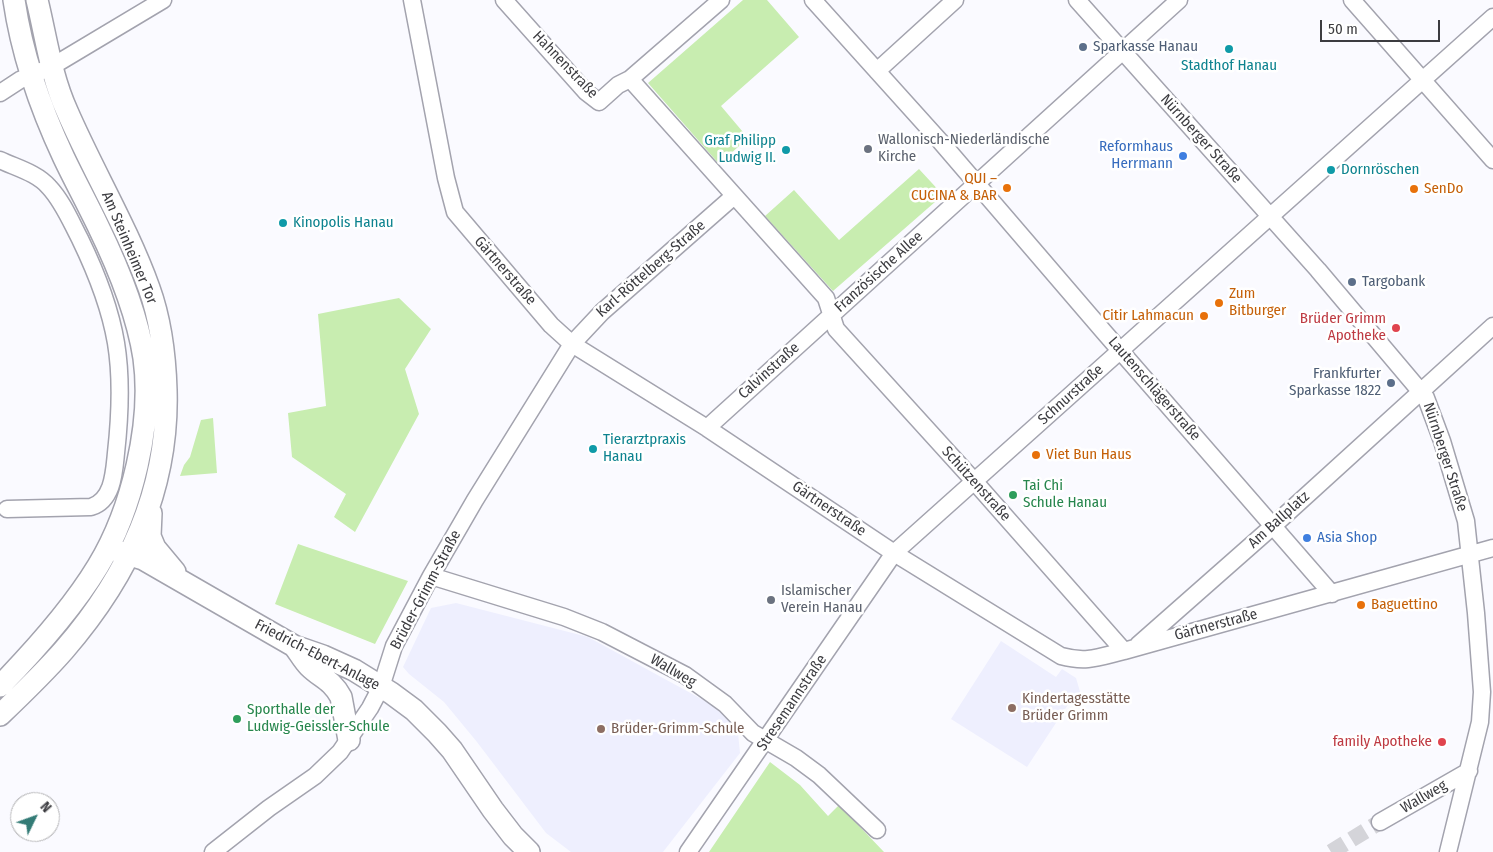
<!DOCTYPE html>
<html>
<head>
<meta charset="utf-8">
<style>
  body { margin:0 }
  #map { position:relative; width:1493px; height:852px; overflow:hidden; background:#fafaff; font-family:"Fira Sans Condensed",sans-serif }
  canvas { display:block }
  .north { position:absolute; left:10px; top:792px; width:50px; height:50px; box-sizing:border-box; background:#fff; border:1px solid #b1b1b3; border-radius:50%; rotate:48deg; font-size:14px; font-weight:700; line-height:20px; text-align:center; color:#3c3c40 }
  .north::after { content:''; display:block; margin:auto; width:18px; height:22px; background:#337b76; clip-path:polygon(50% 0,100% 100%,50% 72%,0 100%) }
  .scale { position:absolute; left:1320px; top:20px; width:120px; height:22px; box-sizing:border-box; border:2px solid #3c3c40; border-top:0; padding-left:6px; font-size:15px; line-height:18px; white-space:nowrap; color:#3c3c40; -webkit-text-stroke:4px #fff; paint-order:stroke }
</style>
</head>
<body>
<div id="map">
<canvas width="1493" height="852"></canvas>
<div class="north">N</div>
<div class="scale">50 m</div>
</div>
<script>
const ctx = document.querySelector('canvas').getContext('2d');
ctx.lineJoin = 'round';
function fillPath(path, color) { ctx.fillStyle = color; ctx.fill(path, 'evenodd'); }
function stroke(path, color, width, dash) { ctx.strokeStyle = color; ctx.lineWidth = width; ctx.lineCap = dash ? 'butt' : 'round'; ctx.setLineDash(dash || []); ctx.stroke(path); }
function label(font, color, halo, rows, align = 'center') {
  ctx.font = font + ' "Fira Sans Condensed",sans-serif'; ctx.lineWidth = 5; ctx.setLineDash([]); ctx.textBaseline = 'middle'; ctx.strokeStyle = halo; ctx.fillStyle = color; for (const [text, x, y, turn = 0] of rows) {
    ctx.save(); ctx.translate(x, y); ctx.rotate((+turn || 0) * Math.PI / 180); ctx.textAlign = isNaN(turn) ? turn : align; if (halo) ctx.strokeText(text, 0, 0); ctx.fillText(text, 0, 0); ctx.restore();
  }
}
const built = new Path2D(`
  M456,603L588,637L705,701L725,713L735,724L738,733L740,753L663,852H571L546,833L477,742L444,702L409,674L403,667L431,608Z
  M1001,641L1056,677L1062,669L1076,678L1081,695L1073,697L1027,767L951,719Z`);
const green = new Path2D(`
  M743,0H767L799,37L721,106L748,138L719,164L648,83Z
  M919,169L943,195L833,291L765,216L794,190L839,240Z
  M399,298L431,329L405,369L419,414L355,532L334,517L346,494L292,457L288,413L326,406L318,314Z
  M213,418L217,473L180,476L184,465L190,457L201,420Z
  M298,544L408,581L375,644L275,604Z
  M770,762L800,785L828,816L839,805L884,852H709Z`);
const minorTunnel = new Path2D(`
  M1331,852L1380,822`);
const minor = new Path2D(`
  M412,0L446,178L455,212L551,325L572,344L707,428L894,553L1061,656C1087,663 1099,657 1124,651L1493,548
  M504,0L586,92L599,102L618,85L630,79L721,0
  M813,0L940,141L1104,332L1332,594
  M1077,0L1318,270L1426,398L1442,441L1466,521L1476,613L1482,692L1480,722L1448,852
  M1352,0L1493,160
  M877,71L955,0
  M630,79L826,298L836,329L974,481L1124,651
  M0,93L20,80L51,67L163,0
  M0,160C17,168 37,173 49,187C63,202 71,222 80,239C96,272 110,307 116,343C122,379 120,417 116,453C114,473 113,500 91,507L7,509
  M707,428L1179,0
  M431,576L564,617L602,632L685,675L725,704L753,733L796,758L819,775L877,830
  M1138,645L1273,526L1493,326
  M1380,822L1469,771
  M213,852L269,808L315,776L340,752L370,708L381,687L394,646L431,576L475,500L572,344L602,312L734,196
  M688,852L894,553L1493,17`);
const major = new Path2D(`
  M151,513L150,536L155,548L175,572
  M117,551L143,559L294,646L323,656L354,670L391,693L414,710L437,733L452,750L493,810L513,836L529,852
  M294,646C299,652 303,660 309,666C321,678 331,679 341,697L349,740
  M0,686C36,649 72,609 98,566C132,510 153,423 144,358C137,313 118,267 98,226C87,203 75,181 64,158C41,109 22,55 14,0
  M0,715C22,694 44,673 64,650C129,575 169,490 166,390C165,355 161,321 149,288C127,227 93,171 67,111C51,76 46,37 37,0`);
const markers = [
  [1083,47,5,"#5c6f8a"],
  [1229,49,5,"#0f9aa8"],
  [868,149,5,"#6b7280"],
  [786,150,5,"#0f9aa8"],
  [1183,156,5,"#3f7fe0"],
  [1331,170,5,"#0f9aa8"],
  [1007,188,5,"#e8710a"],
  [1414,189,5,"#e8710a"],
  [283,223,5,"#0f9aa8"],
  [1352,282,5,"#5c6f8a"],
  [1219,303,5,"#e8710a"],
  [1204,316,5,"#e8710a"],
  [1396,328,5,"#e0444e"],
  [1391,383,5,"#5c6f8a"],
  [593,449,5,"#0f9aa8"],
  [1036,455,5,"#e8710a"],
  [1013,495,5,"#2e9e5b"],
  [1307,538,5,"#3f7fe0"],
  [771,600,5,"#6b7280"],
  [1361,605,5,"#e8710a"],
  [1012,708,5,"#8d6e63"],
  [237,719,5,"#2e9e5b"],
  [601,729,5,"#8d6e63"],
  [1442,742,5,"#e0444e"]
];
const serviceNames = [
  ["Sparkasse Hanau",1093,47],
  ["Targobank",1362,282],
  ["Frankfurter",1381,374,"right"],
  ["Sparkasse 1822",1381,391,"right"]
];
const streetNames = [
  ["Hahnenstraße",565,65,46],
  ["Nürnberger Straße",1201,139,48],
  ["Am Steinheimer Tor",129,248,67],
  ["Karl-Röttelberg-Straße",651,269,-41],
  ["Gärtnerstraße",505,271,49],
  ["Französische Allee",879,272,-42],
  ["Calvinstraße",769,371,-42],
  ["Lautenschlägerstraße",1154,389,49],
  ["Schnurstraße",1071,395,-42],
  ["Nürnberger Straße",1445,457,72],
  ["Schützenstraße",976,484,48],
  ["Gärtnerstraße",829,509,34],
  ["Am Ballplatz",1279,520,-42],
  ["Brüder-Grimm-Straße",426,590,-62],
  ["Gärtnerstraße",1216,625,-15],
  ["Friedrich-Ebert-Anlage",317,655,27],
  ["Wallweg",673,671,30],
  ["Stresemannstraße",792,703,-56],
  ["Wallweg",1424,797,-30]
];
const cultureNames = [
  ["Stadthof Hanau",1229,66,"center"],
  ["Graf Philipp",776,141,"right"],
  ["Ludwig II.",776,158,"right"],
  ["Dornröschen",1341,170],
  ["Kinopolis Hanau",293,223],
  ["Tierarztpraxis",603,440],
  ["Hanau",603,457]
];
const worshipNames = [
  ["Wallonisch-Niederländische",878,140],
  ["Kirche",878,157],
  ["Islamischer",781,591],
  ["Verein Hanau",781,608]
];
const shopNames = [
  ["Reformhaus",1173,147],
  ["Herrmann",1173,164],
  ["Asia Shop",1317,538,"left"]
];
const foodNames = [
  ["QUI –",997,179,"right"],
  ["CUCINA & BAR",997,196,"right"],
  ["SenDo",1424,189],
  ["Zum",1229,294],
  ["Bitburger",1229,311],
  ["Citir Lahmacun",1194,316,"right"],
  ["Viet Bun Haus",1046,455],
  ["Baguettino",1371,605]
];
const healthNames = [
  ["Brüder Grimm",1386,319],
  ["Apotheke",1386,336],
  ["family Apotheke",1432,742]
];
const leisureNames = [
  ["Tai Chi",1023,486],
  ["Schule Hanau",1023,503],
  ["Sporthalle der",247,710],
  ["Ludwig-Geissler-Schule",247,727]
];
const educationNames = [
  ["Kindertagesstätte",1022,699],
  ["Brüder Grimm",1022,716],
  ["Brüder-Grimm-Schule",611,729]
];
fillPath(built, '#eeeffe');
fillPath(green, '#c8edb0');
stroke(minorTunnel, '#d4d4d9', 16, [16, 8]);
stroke(minor, '#a3a3ae', 19);
stroke(major, '#a3a3ae', 24);
stroke(minor, '#fff', 16);
stroke(major, '#fff', 21);
for (const [x, y, r, color] of markers) { const dot = new Path2D(); dot.arc(x, y, r, 0, 2 * Math.PI); ctx.fillStyle = color; ctx.fill(dot); stroke(dot, '#fff', 2); }
label('15px', '#4e5e75', '#fff', serviceNames, 'left');
label('15px', '#3c3c40', '#fff', streetNames);
label('15px', '#0d838f', '#fff', cultureNames, 'left');
label('15px', '#5b616d', '#fff', worshipNames, 'left');
label('15px', '#366cbe', '#fff', shopNames, 'right');
label('15px', '#c56008', '#fff', foodNames, 'left');
label('15px', '#be3a42', '#fff', healthNames, 'right');
label('15px', '#27864d', '#fff', leisureNames, 'left');
label('15px', '#785e54', '#fff', educationNames, 'left');
</script>
</body>
</html>
